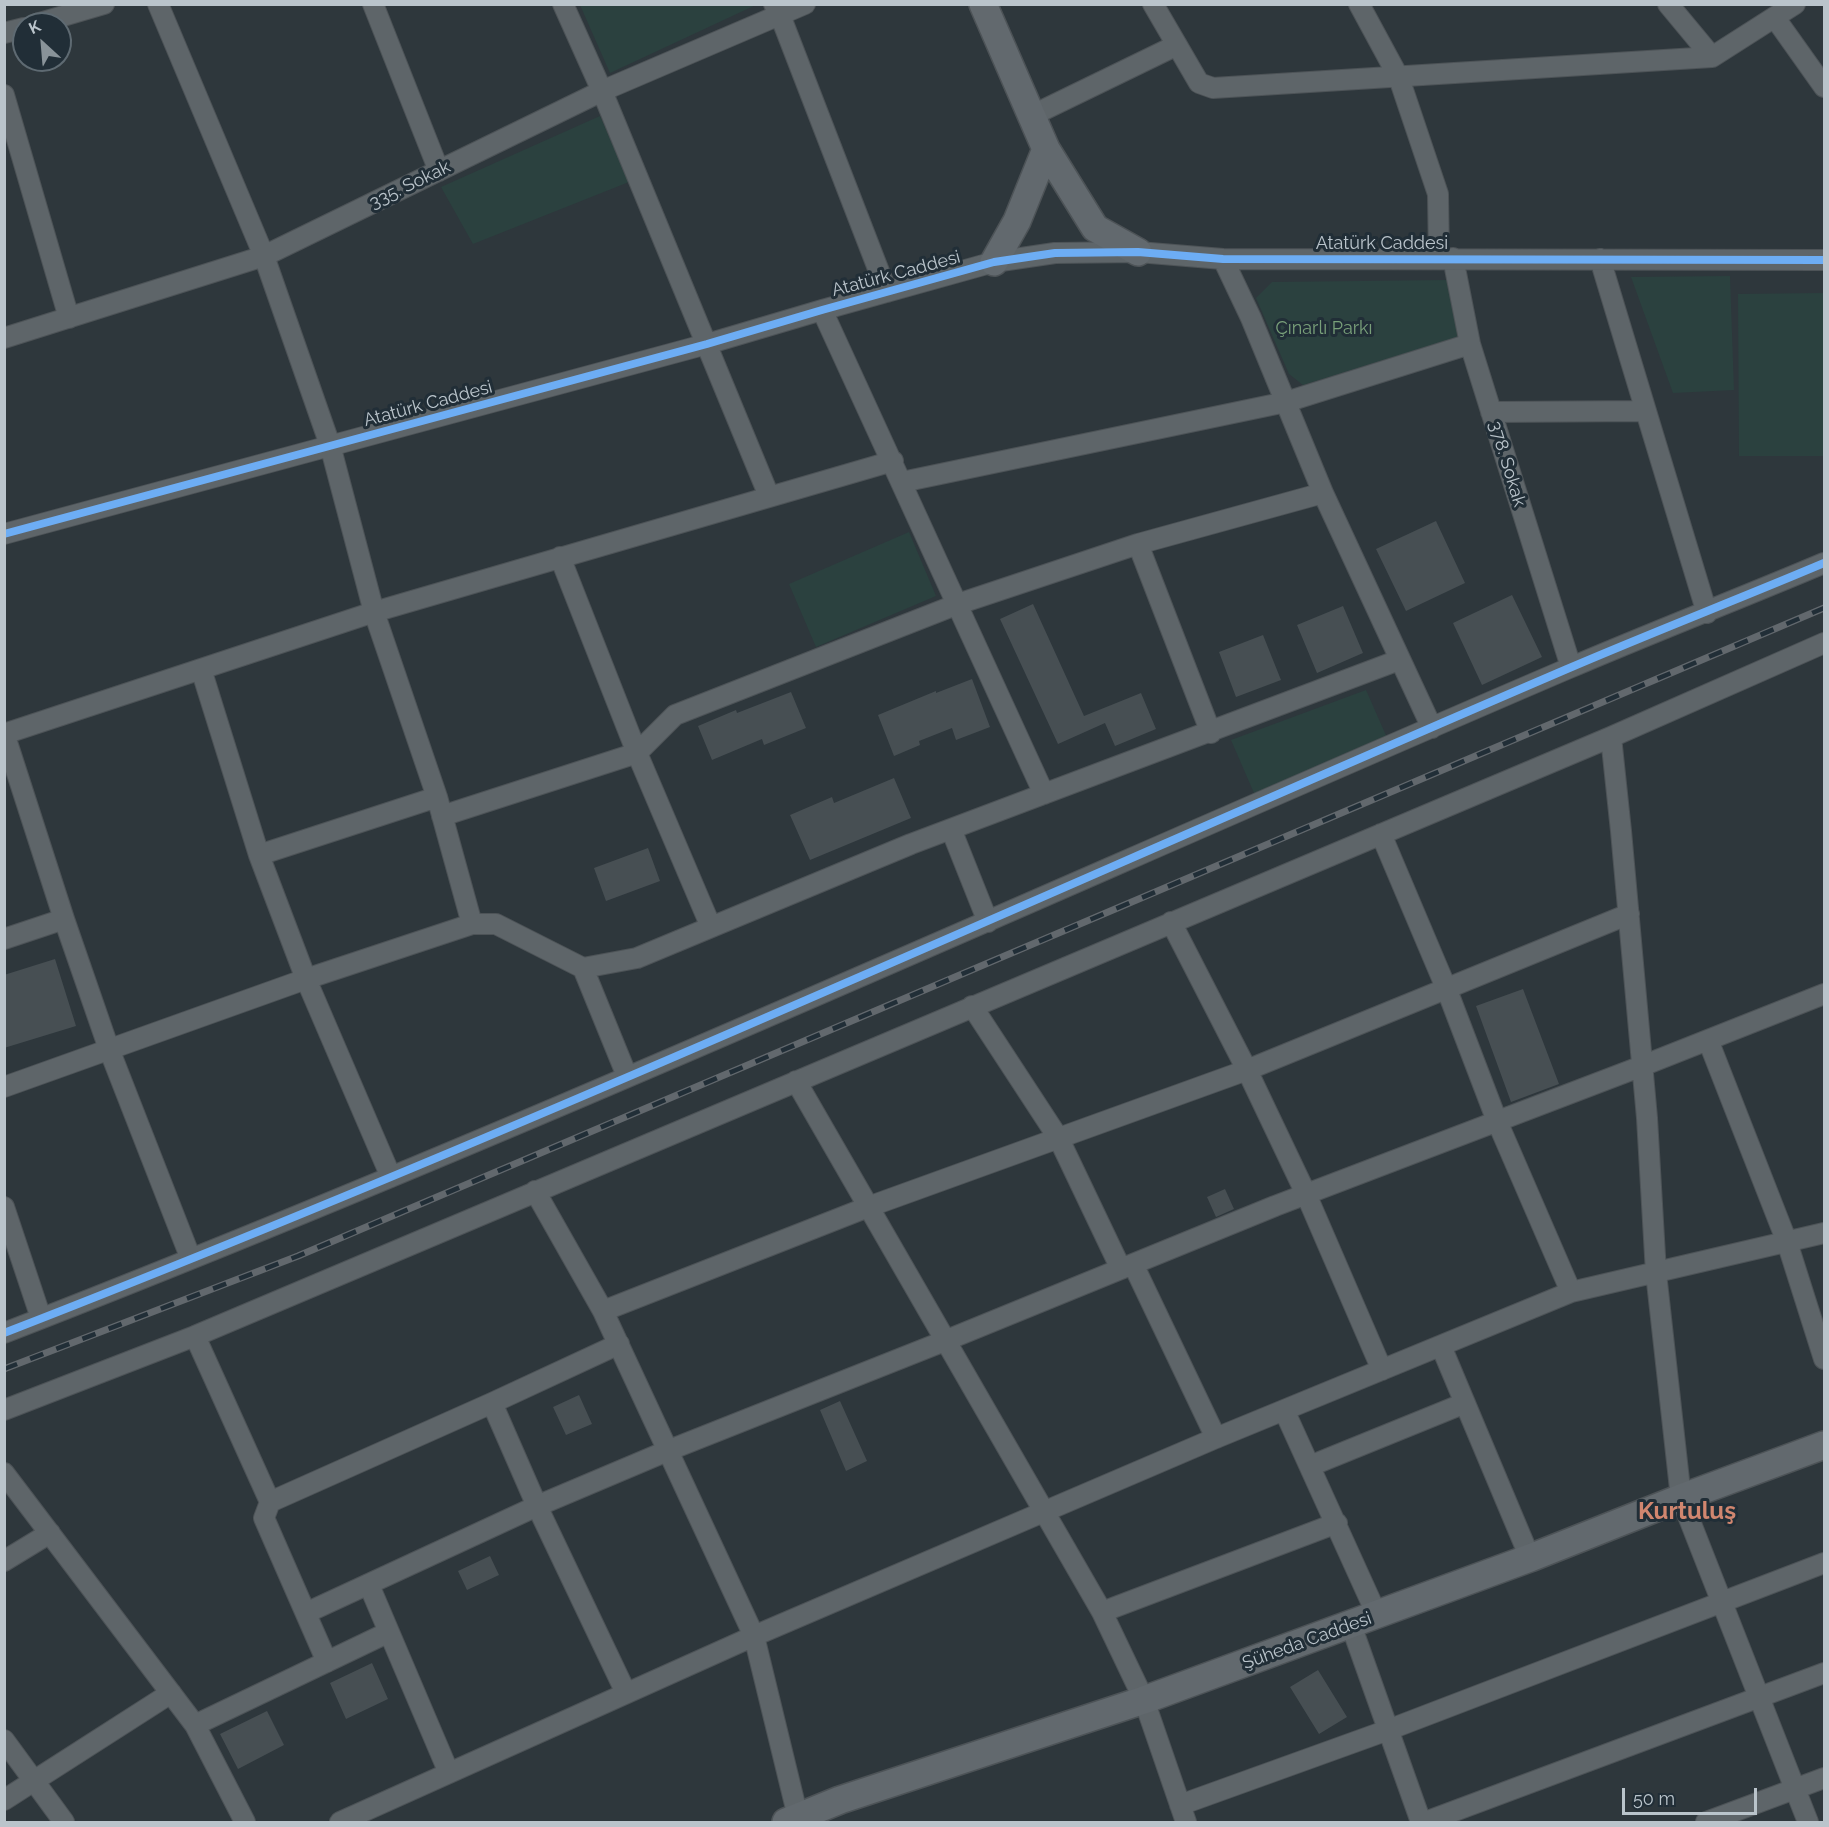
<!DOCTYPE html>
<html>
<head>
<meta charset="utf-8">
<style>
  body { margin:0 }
  #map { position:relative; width:1829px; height:1827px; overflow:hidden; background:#2e373c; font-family:Raleway,sans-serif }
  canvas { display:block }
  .frame { position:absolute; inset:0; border:6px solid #bac4cb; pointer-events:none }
  .north { position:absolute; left:12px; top:12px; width:60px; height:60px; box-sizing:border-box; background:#212e37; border:2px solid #5e6a72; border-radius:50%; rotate:334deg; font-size:16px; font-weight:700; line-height:24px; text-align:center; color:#bac4cb }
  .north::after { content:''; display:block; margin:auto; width:21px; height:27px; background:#899399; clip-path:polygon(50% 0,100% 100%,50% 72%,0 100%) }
  .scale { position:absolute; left:1622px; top:1788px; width:135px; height:27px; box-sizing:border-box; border:3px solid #bac4cb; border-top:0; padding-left:8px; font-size:18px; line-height:21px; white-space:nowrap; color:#bac4cb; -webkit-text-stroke:4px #212e37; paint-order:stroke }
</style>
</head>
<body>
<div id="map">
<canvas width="1829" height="1827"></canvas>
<div class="frame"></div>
<div class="north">K</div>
<div class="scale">50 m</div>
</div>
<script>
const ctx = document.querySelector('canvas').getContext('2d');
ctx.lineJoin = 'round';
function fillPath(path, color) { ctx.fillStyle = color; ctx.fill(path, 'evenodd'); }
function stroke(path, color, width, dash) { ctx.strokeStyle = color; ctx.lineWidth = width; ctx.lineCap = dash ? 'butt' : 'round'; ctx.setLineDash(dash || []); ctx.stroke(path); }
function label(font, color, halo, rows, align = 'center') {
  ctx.font = font + ' Raleway,sans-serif'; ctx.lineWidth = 6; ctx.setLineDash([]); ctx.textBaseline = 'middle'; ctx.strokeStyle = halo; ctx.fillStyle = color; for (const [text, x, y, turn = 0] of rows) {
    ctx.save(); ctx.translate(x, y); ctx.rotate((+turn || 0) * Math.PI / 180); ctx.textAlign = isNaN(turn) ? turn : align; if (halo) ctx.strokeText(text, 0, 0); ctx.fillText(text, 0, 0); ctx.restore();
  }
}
const green = new Path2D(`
  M758,4L610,73L580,5V4Z
  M600,116L629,182L473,244L441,187Z
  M1730,276L1734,390L1673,393L1631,277Z
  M1448,280L1463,331L1458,337L1303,385L1289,374L1256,298L1272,282Z
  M1824,293V456H1739L1738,294Z
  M909,532L936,596L816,647L789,584Z
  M1366,690L1388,740L1257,800L1231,740Z`);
const building = new Path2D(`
  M1436,521L1465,583L1406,611L1376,549Z
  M1512,595L1542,657L1482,685L1453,623Z
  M1033,604L1084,716L1141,693L1156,729L1115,746L1105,723L1058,744L1000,619Z
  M1343,606L1363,653L1317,673L1297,625Z
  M1263,635L1281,680L1236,697L1219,652Z
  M972,679L990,727L956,740L952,728L919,741L920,745L894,756L878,715L936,691V693Z
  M791,692L806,728L764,745L762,739L712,760L698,726L736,710L737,713Z
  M894,778L911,818L810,860L790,815L832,797L834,803Z
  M648,848L660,881L606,901L594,868Z
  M55,959L76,1026L4,1048V975Z
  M1523,989L1559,1084L1511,1102L1476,1006Z
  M1225,1189L1234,1209L1216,1217L1207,1197Z
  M579,1395L592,1424L566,1435L553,1407Z
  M840,1401L867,1461L846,1471L820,1410Z
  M490,1556L499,1575L467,1590L458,1571Z
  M372,1663L388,1699L346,1719L330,1683Z
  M1318,1670L1347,1717L1319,1734L1290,1687Z
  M267,1711L284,1745L238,1769L220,1734Z`);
const street = new Path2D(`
  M158,4L264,256L330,445L374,612L437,797L472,924
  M373,4L439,171
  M563,4L602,91L769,496
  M774,4L780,15L887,292
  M1153,4L1199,83L1213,88L1712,57L1795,4
  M1359,4L1399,78L1438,194L1439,258
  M1668,4L1712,57
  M1775,18L1824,87
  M36,24L104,4
  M4,33L24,28
  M4,95L69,318
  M1031,116L1177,45
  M1453,258L1470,344L1571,667
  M1223,259L1251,318L1323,493L1432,728
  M1600,259L1707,613
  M822,310L1044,794
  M4,338L264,256L602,91L805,4
  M1491,412L1646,411
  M902,482L1286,402L1470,344
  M4,534L707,344L822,310L994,262L1055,253L1138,252L1223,259L1824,260
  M1138,544L1211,733
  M560,557L637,753L711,927
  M201,669L259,855L306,979L391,1177
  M4,733L64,919L109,1049L191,1259
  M4,734L374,612L893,461
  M1611,737L1621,831L1647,1118L1656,1273L1681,1498L1808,1822
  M442,816L637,753L675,715L958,604L1138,544L1323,493
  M951,829L988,922
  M1381,834L1447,990L1497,1121L1571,1292
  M259,855L437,797
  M1171,922L1247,1070L1306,1194L1382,1370
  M4,939L64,919
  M583,968L627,1076
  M972,1006L1059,1139L1121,1269
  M1708,1040L1787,1242L1824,1359
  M796,1081L1102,1612L1144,1700L1186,1822
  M4,1087L306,979L472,924H496L583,968L637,958L911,844L1399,660
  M535,1191L603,1311L754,1636L798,1817
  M4,1207L41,1318
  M1133,1264L1216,1438
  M603,1311L868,1207L1247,1070L1629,914
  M4,1333C532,1128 1047,892 1567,669C1653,632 1739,599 1824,563
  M195,1336L270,1502
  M1441,1346L1530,1558
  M492,1403L537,1506L626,1693
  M4,1410L195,1336L1611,737L1824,643
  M1284,1410L1377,1615
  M1310,1466L1465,1403
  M4,1473L195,1725L245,1822
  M4,1561L50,1533
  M369,1585L449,1773
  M1102,1612L1337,1523
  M306,1613L537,1506L667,1451L947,1340L1275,1206L1642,1066L1824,994
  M1351,1625L1421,1822
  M327,1662L264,1518L270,1502L492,1403L619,1344
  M195,1725L389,1632
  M4,1740L64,1822
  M4,1800L171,1693
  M1180,1805L1388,1730L1824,1563
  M340,1822L754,1636L1216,1438L1571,1292L1824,1233
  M1425,1822L1824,1673
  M1706,1822L1824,1778`);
const secondary = new Path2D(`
  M983,4L1046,149L1095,228L1138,252
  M994,262L1017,221L1046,149
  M786,1822L840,1800L1144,1700L1530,1558L1681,1498L1824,1445`);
const rail = new Path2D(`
  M4,1369L298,1256L1824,608`);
const cycleway = new Path2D(`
  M4,534L707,344L822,310L994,262L1055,253L1138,252L1223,259L1824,260
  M4,1333C532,1128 1047,892 1567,669C1653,632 1739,599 1824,563`);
const streetNames = [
  ["335. Sokak",410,185,-26],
  ["Atatürk Caddesi",1382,244],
  ["Atatürk Caddesi",896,274,-15],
  ["Atatürk Caddesi",428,404,-15],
  ["378. Sokak",1507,464,73],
  ["Şüheda Caddesi",1307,1641,-20]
];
const parkNames = [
  ["Çınarlı Parkı",1324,329]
];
const districtNames = [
  ["Kurtuluş",1687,1512]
];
fillPath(green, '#2b413f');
fillPath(building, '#474f53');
stroke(street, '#4d5357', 22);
stroke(secondary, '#4d5357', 30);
stroke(street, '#5e6569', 20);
stroke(secondary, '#62696e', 27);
stroke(rail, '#62686d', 7);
stroke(rail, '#212e37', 4.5, [14]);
stroke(cycleway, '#6dadf4', 8);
label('18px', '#bac4cb', '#212e37', streetNames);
label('18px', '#79a07a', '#212e37', parkNames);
label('bold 24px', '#d1866f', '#212e37', districtNames);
</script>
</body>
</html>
